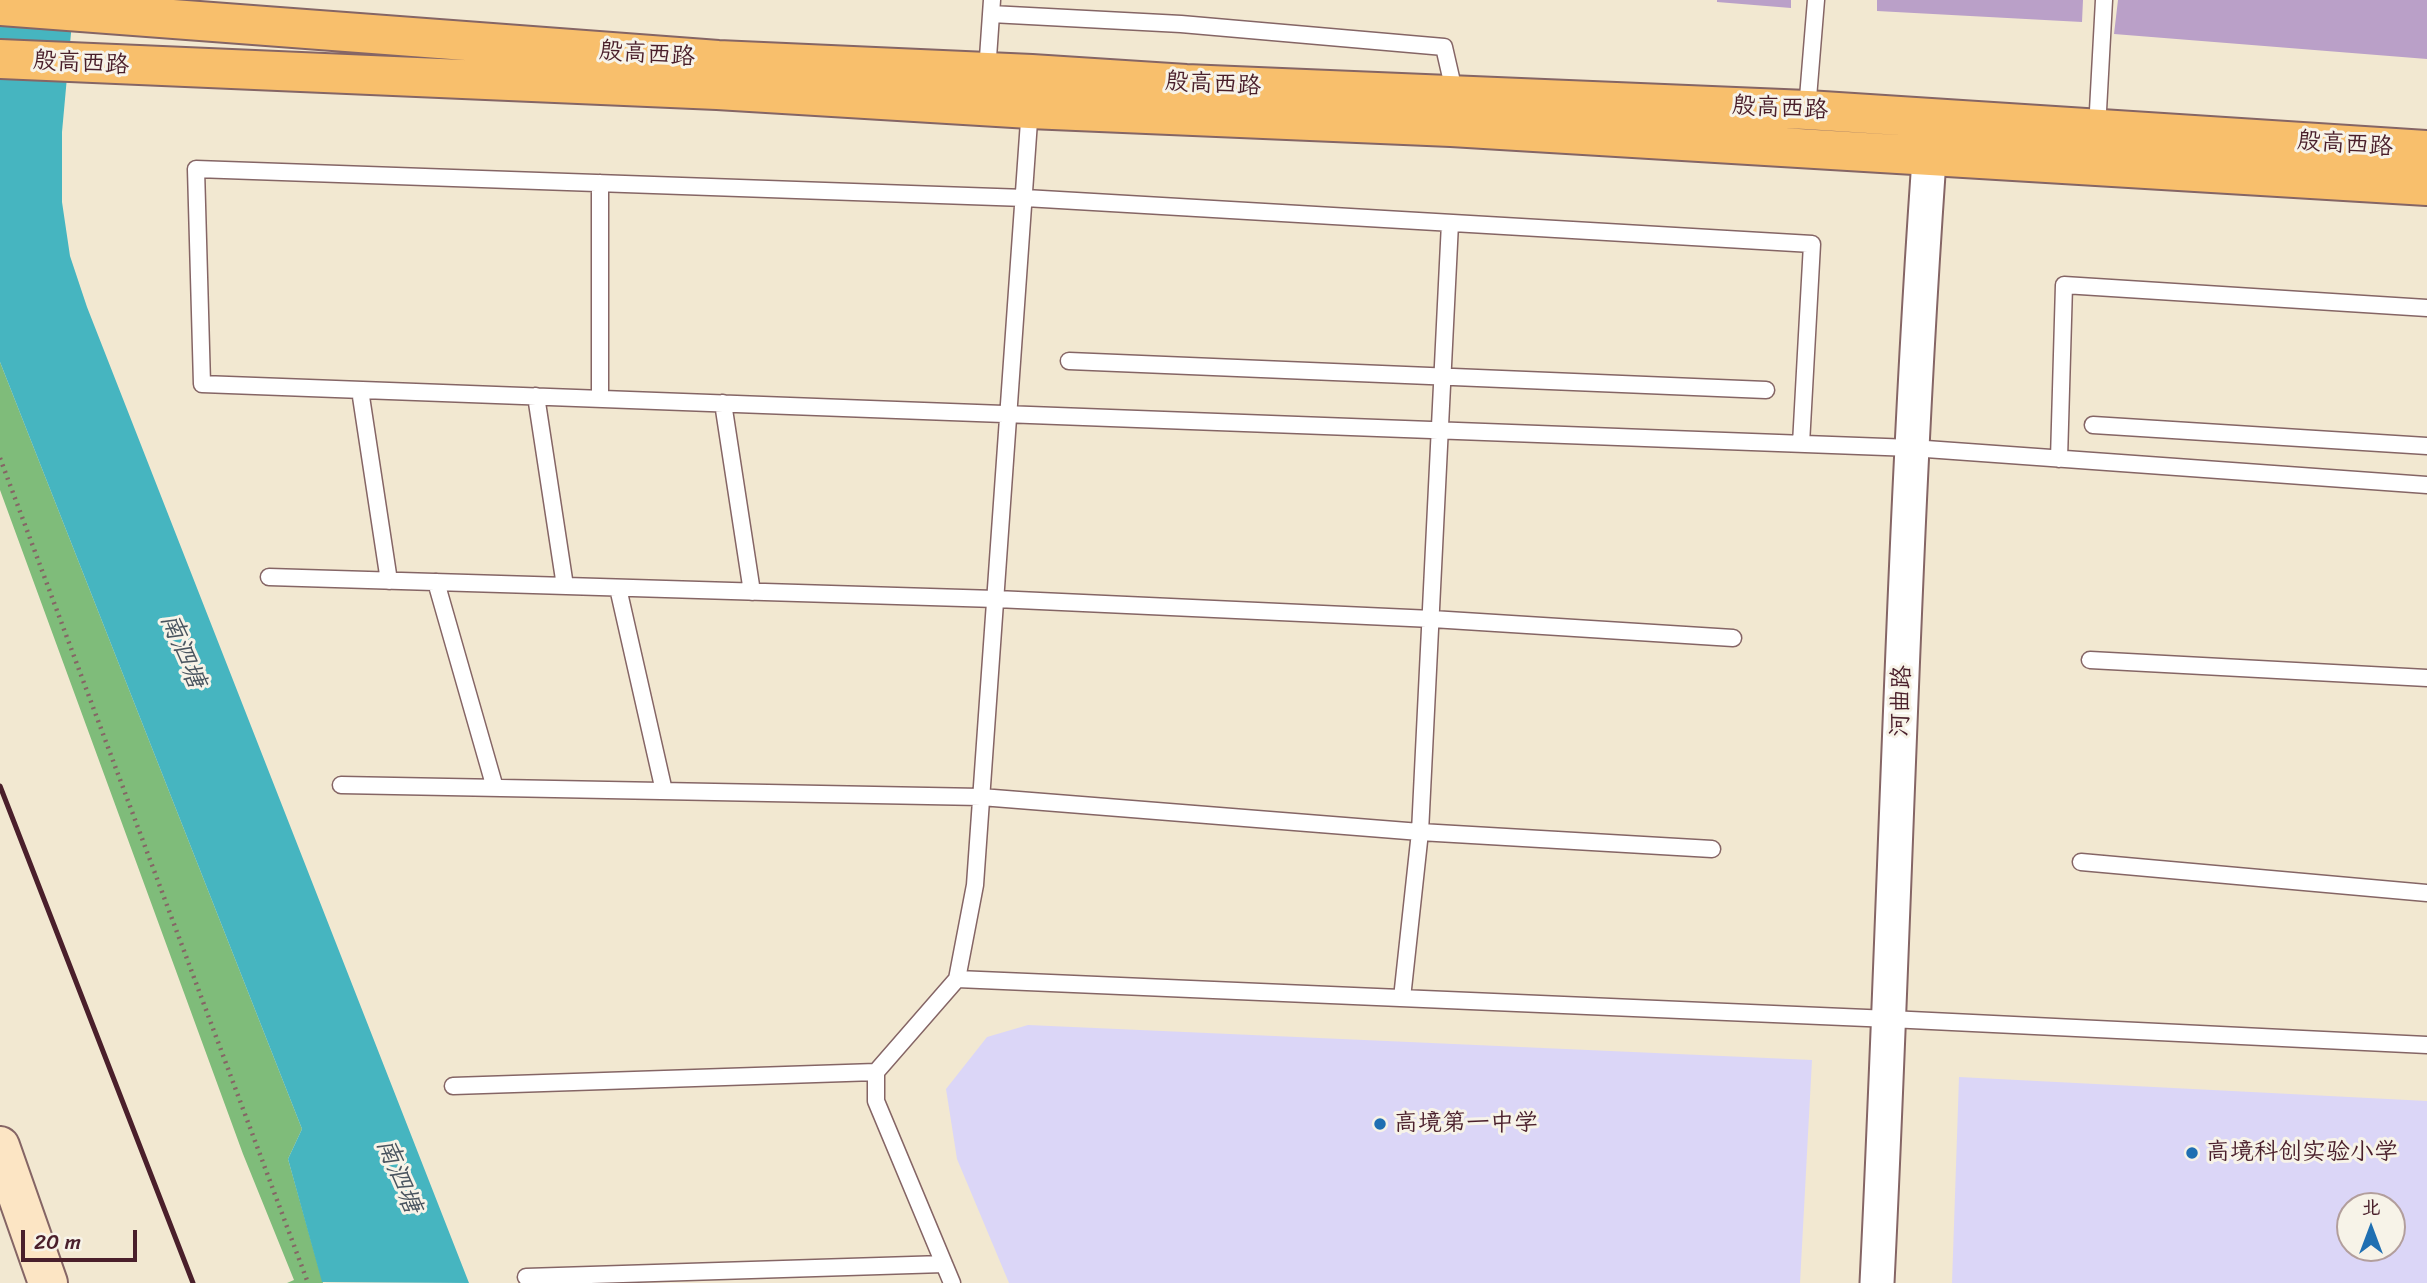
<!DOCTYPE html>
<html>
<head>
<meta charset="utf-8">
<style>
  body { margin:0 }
  #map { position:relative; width:2427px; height:1283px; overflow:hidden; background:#f2e8d1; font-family:Sriracha,"LXGW WenKai TC",sans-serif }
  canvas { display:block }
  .north { position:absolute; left:2336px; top:1192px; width:70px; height:70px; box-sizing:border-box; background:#f7f3e8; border:2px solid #b29e9c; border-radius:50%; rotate:0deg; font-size:19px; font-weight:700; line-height:28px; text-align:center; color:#4a1f2b }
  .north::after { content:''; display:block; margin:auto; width:24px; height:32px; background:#1f6fb2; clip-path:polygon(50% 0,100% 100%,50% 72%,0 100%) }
  .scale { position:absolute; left:21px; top:1230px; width:116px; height:32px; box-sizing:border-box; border:4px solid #4a1f2b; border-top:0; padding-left:9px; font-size:21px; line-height:24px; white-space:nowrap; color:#4a1f2b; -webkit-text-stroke:5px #f7f3e8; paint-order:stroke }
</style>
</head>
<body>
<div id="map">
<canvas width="2427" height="1283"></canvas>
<div class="north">北</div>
<div class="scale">20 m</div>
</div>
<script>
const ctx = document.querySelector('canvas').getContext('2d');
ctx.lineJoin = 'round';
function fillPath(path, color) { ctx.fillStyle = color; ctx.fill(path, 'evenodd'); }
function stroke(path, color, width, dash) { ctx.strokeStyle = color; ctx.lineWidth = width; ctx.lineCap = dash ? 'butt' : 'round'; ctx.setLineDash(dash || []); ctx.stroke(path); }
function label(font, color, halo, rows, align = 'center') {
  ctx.font = font + ' Sriracha,"LXGW WenKai TC",sans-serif'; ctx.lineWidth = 6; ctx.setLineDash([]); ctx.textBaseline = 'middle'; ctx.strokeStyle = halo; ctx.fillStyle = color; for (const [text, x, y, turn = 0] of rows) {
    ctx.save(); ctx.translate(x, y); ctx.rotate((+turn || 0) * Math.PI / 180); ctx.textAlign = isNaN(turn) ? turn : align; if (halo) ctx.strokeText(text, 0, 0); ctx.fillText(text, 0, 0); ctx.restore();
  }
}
const built = new Path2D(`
  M1028,1025L1812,1060L1800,1283H1009L957,1159L946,1089L987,1037Z
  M1959,1077L2427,1101V1283H1952ZM2392,1206V1248H2350V1206Z`);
const forest = new Path2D(`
  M0,362L302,1129L288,1159L323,1283H287L294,1280L243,1154L0,490Z`);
const water = new Path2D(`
  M0,0H74L62,132V202L70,256L87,307L469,1283L322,1282L288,1159L302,1129L0,362Z`);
const building = new Path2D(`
  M1717,0H1791V8L1717,2Z
  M1877,0H2083L2082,22L1877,11Z
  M2118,0H2427V59L2114,34Z`);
const path = new Path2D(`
  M0,458L308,1283`);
const lane = new Path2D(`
  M991,14L1181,24L1444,47L1455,95
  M987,72L992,0
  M1807,110L1816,0
  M2097,129L2104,0
  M600,183V398
  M1069,361L1766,390
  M360,390L389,581
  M536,396L565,586
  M723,403L752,592
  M2093,425L2427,446
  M1801,444L1812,244L1025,198L196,169L202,384L1912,448L2427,485
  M2059,459L2064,285L2427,308
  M269,577L996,599L1432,619L1733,638
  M436,582L495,788
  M618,588L664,791
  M2090,660L2427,678
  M341,785L981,797L1420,832L1712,849
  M2081,862L2427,893
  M957,979L1890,1019L2427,1045
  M1402,998L1420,832L1450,223
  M453,1086L876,1072
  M526,1277L944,1264
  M952,1283L876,1101V1072L957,979L975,885L1030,107`);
const street = new Path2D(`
  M1877,1283C1896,899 1903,515 1931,132`);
const secondary = new Path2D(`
  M0,1146L48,1283`);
const primary = new Path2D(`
  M0,6L718,60L1032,74L1186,84L1807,110L2427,150
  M0,59L717,90L1030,109L1451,127L2427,186`);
const rail = new Path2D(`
  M0,786L193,1283`);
const markers = [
  [1380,1124,7,"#1f6fb2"],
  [2192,1153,7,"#1f6fb2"]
];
const streetNames = [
  ["殷高西路",647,55,4],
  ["殷高西路",81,64,3],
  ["殷高西路",1213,85,3],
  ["殷高西路",1780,109,3],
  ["殷高西路",2345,145,4],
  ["河曲路",1902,701,-88]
];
const poiNames = [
  ["高境第一中学",1394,1124],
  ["高境科创实验小学",2206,1153]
];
const waterNames = [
  ["南泗塘",182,651,68],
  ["南泗塘",398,1176,68]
];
fillPath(built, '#dbd6f7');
fillPath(forest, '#7fbc7a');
fillPath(water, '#46b5c0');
fillPath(building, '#baa0c8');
stroke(lane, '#856565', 19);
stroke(street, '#856565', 37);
stroke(secondary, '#856565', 42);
stroke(primary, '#856565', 42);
stroke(path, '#856565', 4.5, [2, 5]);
stroke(lane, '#fff', 16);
stroke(street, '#fff', 33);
stroke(secondary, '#fce5c4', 38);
stroke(primary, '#f8bf6c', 38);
stroke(rail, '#4a1f2b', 5);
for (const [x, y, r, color] of markers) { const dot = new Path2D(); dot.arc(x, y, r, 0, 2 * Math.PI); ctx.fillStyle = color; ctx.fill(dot); stroke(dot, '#f7f3e8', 2.5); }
label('24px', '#4a1f2b', '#f7f3e8', streetNames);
label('24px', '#4a1f2b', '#f7f3e8', poiNames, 'left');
label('italic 26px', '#49545f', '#f7f3e8', waterNames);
</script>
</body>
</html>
